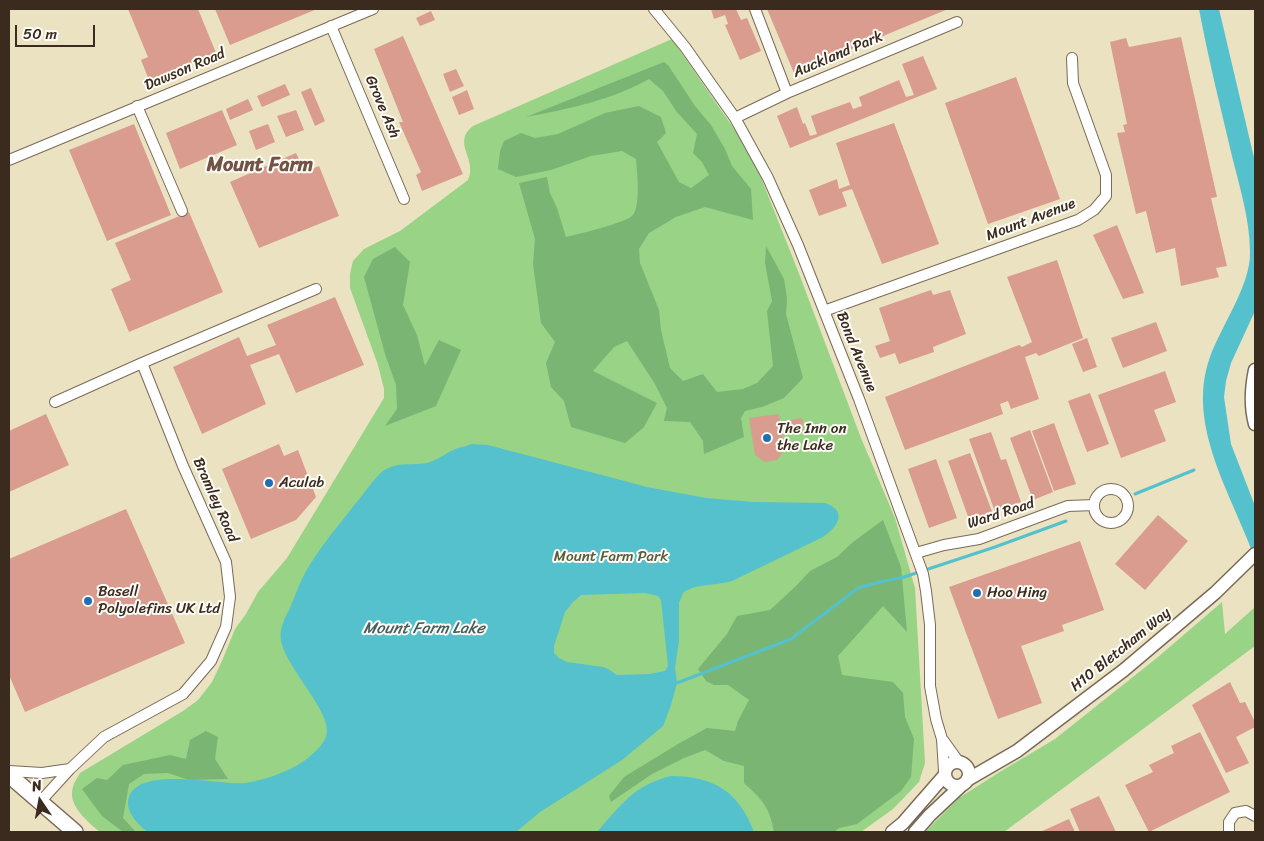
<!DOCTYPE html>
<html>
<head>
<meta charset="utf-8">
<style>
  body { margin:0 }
  #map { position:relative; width:1264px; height:841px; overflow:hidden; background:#ebe2c1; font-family:Sriracha,sans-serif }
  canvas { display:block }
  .frame { position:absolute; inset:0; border:10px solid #3b2a1e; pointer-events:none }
  .north { position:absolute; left:15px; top:776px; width:50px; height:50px; -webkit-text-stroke:4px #fdfcf7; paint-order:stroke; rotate:348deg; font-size:14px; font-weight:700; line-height:20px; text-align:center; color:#3b2a1e }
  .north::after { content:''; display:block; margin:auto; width:18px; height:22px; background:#3b2a1e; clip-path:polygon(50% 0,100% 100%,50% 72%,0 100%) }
  .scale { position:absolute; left:15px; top:25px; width:80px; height:22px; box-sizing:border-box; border:2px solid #3b2a1e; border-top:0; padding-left:6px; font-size:15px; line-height:18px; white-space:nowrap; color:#3b2a1e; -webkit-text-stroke:4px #fdfcf7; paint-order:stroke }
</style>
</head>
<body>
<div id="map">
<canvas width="1264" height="841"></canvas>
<div class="frame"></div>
<div class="north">N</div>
<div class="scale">50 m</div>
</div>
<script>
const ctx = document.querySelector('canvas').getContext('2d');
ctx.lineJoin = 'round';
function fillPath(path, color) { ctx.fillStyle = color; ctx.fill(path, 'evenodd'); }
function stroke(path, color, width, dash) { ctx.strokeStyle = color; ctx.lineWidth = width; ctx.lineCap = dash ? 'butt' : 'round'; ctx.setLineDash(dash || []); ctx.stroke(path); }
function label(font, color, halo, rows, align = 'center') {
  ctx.font = font + ' Sriracha,sans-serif'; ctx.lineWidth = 4; ctx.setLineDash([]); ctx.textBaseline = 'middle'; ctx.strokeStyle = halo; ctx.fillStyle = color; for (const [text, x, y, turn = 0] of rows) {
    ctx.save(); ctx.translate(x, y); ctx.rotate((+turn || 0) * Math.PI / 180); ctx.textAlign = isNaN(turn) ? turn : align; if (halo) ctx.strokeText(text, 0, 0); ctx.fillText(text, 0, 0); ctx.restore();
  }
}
const green = new Path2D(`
  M672,39L752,155L798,271L861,438L895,518L915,588L925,763L919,782L893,809L861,832H100C88,822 67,805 73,787C74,782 78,777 80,773L183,711L198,700L212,682L222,661L235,629L246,614L258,592L287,558L384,398V389L378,365L350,288V274L353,261L364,249L400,231L468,180C478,159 451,143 473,126Z
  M1222,602L1225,634L1255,607V646L1004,832H925L959,798L998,773L1055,739L1158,657Z`);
const forest = new Path2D(`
  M664,62L668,65L695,106L711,125L725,149L732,166L751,189L753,220L705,207L676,217L649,233L639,249L640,263L659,310L661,330L670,368L683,381L703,374L717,392L743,389L757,383L773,366L767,311L772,301L765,263L766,246L784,279L787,298L786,314L803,378L784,398L762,407L745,411L741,418L744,437L704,454L703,441L690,422L664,421L667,408L655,384L627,341L614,347L593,371L657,403L644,427L625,443L571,427L564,401L551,387L546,363L555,342L541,323L533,264L535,239L519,183L547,177L550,193L557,208L566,237C578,234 625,223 632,216C641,208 637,171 636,159L622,151L591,156L551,170L516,177L498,169L500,151L504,141L521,133L535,138L558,134L605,113L639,106L661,117L666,133L657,142L679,182L691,188L709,175L702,162L693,153L697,134L676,111L663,91L649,79C612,100 568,109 526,117Z
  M395,247L410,262L403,305L417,335L425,366L439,340L461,350L436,406L385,426L397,409L396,385L385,354L364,277L373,259Z
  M883,520L901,567L907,632L883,606L838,656L842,675L893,682L903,693L905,717L914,739L911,777L901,791L857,824L839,828L834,832H774C770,808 762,799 744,783V766L724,761L705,750L684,758L652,774L611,802L609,796L624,777L678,744L707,728L735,731L738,721L749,700L728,685H714L706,681L698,669L727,634L737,616L770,610L796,586L810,571L837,557L853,542Z
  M206,731L218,737L215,759L228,779L189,780L168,773L144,774L129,784L123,818L136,832H123L102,816L82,789L97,778L107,780L123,765L170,755L186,759L190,740Z`);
const water = new Path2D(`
  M1199,9H1219L1255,162V311L1231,363L1226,381L1224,397L1231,444L1255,506V559C1233,496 1185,426 1210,357C1221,326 1251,285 1250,252C1250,219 1239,185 1231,152C1220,105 1208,57 1199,9Z
  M472,444L488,445L647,487L706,498L754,502L825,503C849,511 837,529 821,538L732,581C717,586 695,583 683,593L679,603V640L675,668L677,683L671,705L663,726L622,760L540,812L516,832H148C139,826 127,813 128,802C131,763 222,786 246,783C265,780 294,770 309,757C315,752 322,746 326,737C335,714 285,668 281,640C279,628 285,618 290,608C295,596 299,584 305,573C319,548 338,526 356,503C364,494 374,478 383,471C398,461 411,466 427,463C438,460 447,452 458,448C462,447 467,446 472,444ZM645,593L658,596L661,600L668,666L665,671L649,674L617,675L608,669L603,667L567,662L559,658L554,653V646L565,612L573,602L581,595Z
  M671,776C714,776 739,792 754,832H597C621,805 634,785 671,776Z`);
const stream = new Path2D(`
  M1135,494L1194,470
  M677,683L791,639L858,588L880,582L904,577L995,547L1066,521`);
const building = new Path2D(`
  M128,9H198L216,53L149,80L141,60L148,57Z
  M215,9H317L230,45Z
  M711,9H736L741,20L747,18L761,51L740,60L725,25L728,24L725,15L714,19Z
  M767,9H948L794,73Z
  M431,11L435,20L420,26L416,18Z
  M403,36L463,174L422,191L416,175L421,172L399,122H403L374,49Z
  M1181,37L1217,197L1211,198L1227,266L1216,268L1219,277L1181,286L1175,248L1156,253L1146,211L1136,214L1117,133L1125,132L1123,125L1127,124L1110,42L1126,38L1129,47Z
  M923,56L937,89L790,148L777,116L797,107L803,124L805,123L810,136L817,134L811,116L850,102L853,109L862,106L859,97L899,80L906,97L914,95L902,64Z
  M456,69L464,86L450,92L443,74Z
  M1016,77L1060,199L988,224L945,103Z
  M285,84L290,95L262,107L257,96Z
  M311,88L325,121L315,126L301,92Z
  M467,90L474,109L459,115L452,97Z
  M248,99L253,110L230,120L226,109Z
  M222,110L237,145L180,169L166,133Z
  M296,110L304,130L286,137L277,116Z
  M894,123L939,244L882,264L852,189L842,192L847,206L819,216L809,190L837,179L839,189L850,185L836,143Z
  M134,124L171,215L107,241L69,150Z
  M268,124L275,142L256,150L249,131Z
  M296,153L305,172L319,166L339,216L259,248L230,182Z
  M189,212L223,292L129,332L111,289L131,280L115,243Z
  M1117,225L1144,293L1123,299L1093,235Z
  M1057,260L1083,338L1039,356L1036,353L1025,357L1039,399L1011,409L1008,401L1000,404L1003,414L905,450L885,397L1019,345L1022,347L1032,342L1007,277Z
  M931,290L933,295L950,290L966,334L933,347L934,352L899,364L895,353L880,358L875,346L890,341L879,308Z
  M335,297L364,365L296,393L279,354L250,365L266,404L202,434L173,367L239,337L247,356L276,345L267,325Z
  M1156,322L1167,351L1123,368L1111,338Z
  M1087,338L1097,367L1083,372L1072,344Z
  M1165,371L1176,402L1154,410L1166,441L1121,458L1098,395Z
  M1090,393L1109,444L1087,452L1068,401Z
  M46,414L69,465L9,492V431Z
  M779,414L780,422L802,418L804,432L782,435L784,450L777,460L765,462L755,455L749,418Z
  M1054,423L1076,484L1054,491L1032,431Z
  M1030,430L1053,492L1033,500L1010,438Z
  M991,432L1001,460L1006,459L1021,502L995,512L969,439Z
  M279,444L284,456L298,450L316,497L296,520L251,539L222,469Z
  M970,453L993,514L970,522L948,461Z
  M936,459L957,518L929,528L908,469Z
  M126,509L185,643L25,712L9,675V559Z
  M1158,515L1188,541L1145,590L1115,564Z
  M1080,541L1104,610L1062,625L1064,631L1021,646L1042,703L998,719L949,587Z
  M1230,682L1240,703L1245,702L1255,722V727L1236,737L1249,763L1226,773L1192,705Z
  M1200,732L1230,792L1149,832L1125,785L1153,772L1149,765L1174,753L1171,746Z
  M1099,796L1116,832H1080L1070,809Z
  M1069,819L1075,832H1040Z`);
const minor = new Path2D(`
  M654,9L685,47L735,118L768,178L798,245L859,399L923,574L926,591L930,625V686L936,719L942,739L944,771
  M755,9L787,93L957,22
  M331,26L404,199
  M137,106L182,211
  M735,118L787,93
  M9,160L373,9
  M824,311L1078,220L1094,210L1106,196V175L1073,83L1072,58
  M55,402L142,363
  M1094 506a17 17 0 1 1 34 0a17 17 0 1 1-34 0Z
  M916,553L944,545L979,539L1068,506L1094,505
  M943,740L958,761
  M9,771L42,773L70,769
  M40,802L70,769L104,737L183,694L211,661L226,627L230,597L226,562L183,466L142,363L316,289
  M1229,832V822L1235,813L1246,811L1255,816`);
const tertiary = new Path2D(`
  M1255,370C1251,389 1250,405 1255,424
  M945 774a12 12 0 1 1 24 0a12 12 0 1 1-24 0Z
  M967,780L1017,751L1124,670L1215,593L1255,554
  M892,832L903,823L944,776
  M915,832L930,815L963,784`);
const secondary = new Path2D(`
  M9,775L75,832`);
const markers = [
  [767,438,5,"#1f6fb2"],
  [269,483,5,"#1f6fb2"],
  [977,593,5,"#1f6fb2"],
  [88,601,5,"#1f6fb2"]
];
const streetNames = [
  ["Auckland Park",838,55,-23],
  ["Dawson Road",185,70,-23],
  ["Grove Ash",382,107,67],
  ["Mount Avenue",1031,220,-21],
  ["Bond Avenue",856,352,68],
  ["Bramley Road",215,500,66],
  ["Ward Road",1001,514,-18],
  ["H10 Bletcham Way",1121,650,-39]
];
const poiNames = [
  ["The Inn on",777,429],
  ["the Lake",777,446],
  ["Aculab",279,483],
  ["Basell",98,592],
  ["Polyolefins UK Ltd",98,609],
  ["Hoo Hing",987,593]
];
const parkNames = [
  ["Mount Farm Park",611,557]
];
const waterNames = [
  ["Mount Farm Lake",424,629]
];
const districtNames = [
  ["Mount Farm",260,166]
];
fillPath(green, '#98d386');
fillPath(forest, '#7ab573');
fillPath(water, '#54c1cc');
stroke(stream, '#54c1cc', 3);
fillPath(building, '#d99c8e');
stroke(minor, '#796a57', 12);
stroke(tertiary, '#796a57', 15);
stroke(secondary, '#796a57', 18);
stroke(minor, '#fff', 10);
stroke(tertiary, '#fff', 12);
stroke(secondary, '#fff', 15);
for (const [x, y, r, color] of markers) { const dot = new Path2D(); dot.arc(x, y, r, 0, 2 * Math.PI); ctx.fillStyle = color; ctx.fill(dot); stroke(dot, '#fdfcf7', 2); }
label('15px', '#3b2a1e', '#fdfcf7', streetNames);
label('15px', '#3b2a1e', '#fdfcf7', poiNames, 'left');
label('15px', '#575d3d', '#fdfcf7', parkNames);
label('italic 16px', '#445f5b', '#fdfcf7', waterNames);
label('bold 20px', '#725245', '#fdfcf7', districtNames);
</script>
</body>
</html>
